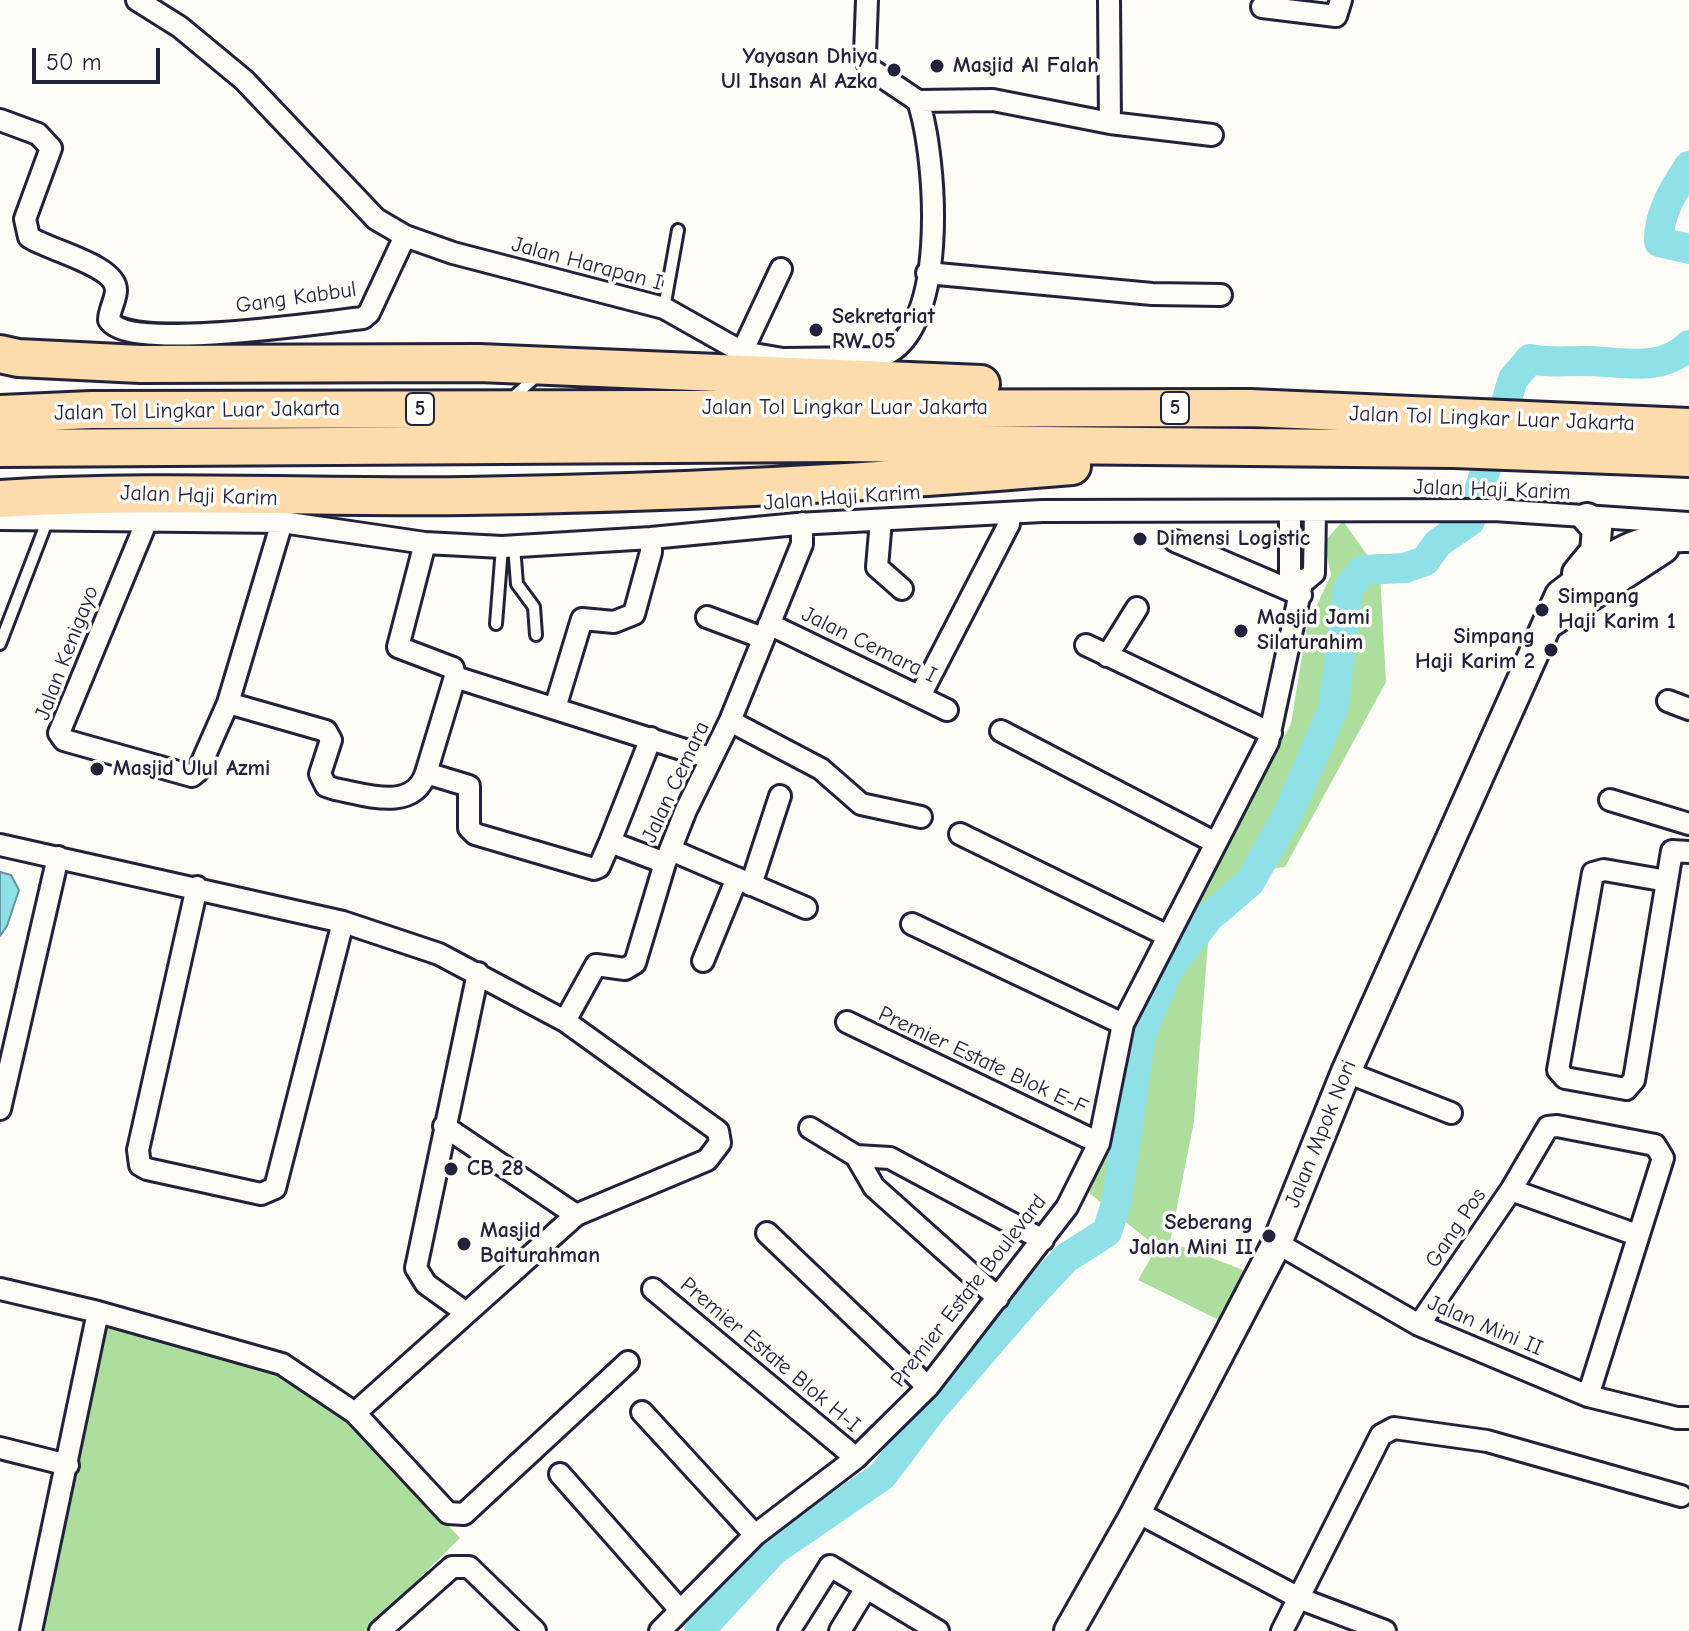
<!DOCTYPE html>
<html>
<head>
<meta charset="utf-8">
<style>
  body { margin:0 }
  #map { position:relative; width:1689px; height:1631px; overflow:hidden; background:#fdfcf7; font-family:"Comic Neue",sans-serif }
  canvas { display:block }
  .scale { position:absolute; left:32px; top:48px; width:128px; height:36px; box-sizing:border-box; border:4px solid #22223b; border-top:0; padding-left:10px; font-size:24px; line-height:28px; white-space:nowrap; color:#22223b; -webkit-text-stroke:6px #fdfcf7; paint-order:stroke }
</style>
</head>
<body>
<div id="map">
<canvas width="1689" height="1631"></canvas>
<div class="scale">50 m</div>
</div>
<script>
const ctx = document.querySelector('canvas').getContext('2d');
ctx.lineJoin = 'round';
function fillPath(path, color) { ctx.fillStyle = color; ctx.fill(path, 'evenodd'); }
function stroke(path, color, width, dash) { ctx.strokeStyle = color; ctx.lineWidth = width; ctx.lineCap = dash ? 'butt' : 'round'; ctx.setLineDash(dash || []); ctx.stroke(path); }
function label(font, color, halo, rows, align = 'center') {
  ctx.font = font + ' "Comic Neue",sans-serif'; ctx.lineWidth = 7; ctx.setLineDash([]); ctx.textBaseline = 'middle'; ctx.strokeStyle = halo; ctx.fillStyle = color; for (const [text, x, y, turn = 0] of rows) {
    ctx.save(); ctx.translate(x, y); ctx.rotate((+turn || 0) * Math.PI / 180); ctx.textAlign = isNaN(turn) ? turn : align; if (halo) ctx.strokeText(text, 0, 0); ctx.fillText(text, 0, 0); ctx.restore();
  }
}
const green = new Path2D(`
  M1343,521L1380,573L1386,682L1285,867L1261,870L1208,943L1194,1121L1170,1242L1251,1273L1223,1322L1138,1280L1157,1247L1089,1193L1110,1139L1121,1047L1136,1002L1291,724L1307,626L1331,575L1324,542Z
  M107,1328L269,1367L352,1422L460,1538L366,1631H41Z`);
const water = new Path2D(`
  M0,872L11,875L19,890L7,926L0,936Z`);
const river = new Path2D(`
  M1689,166C1674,189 1658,214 1659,242L1689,249
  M699,1631L773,1551L882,1476L931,1411L1026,1301L1066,1258L1107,1232L1116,1204L1141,1035L1168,969L1209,917L1250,882L1288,814L1333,709L1348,588L1363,570L1405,568L1425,561L1438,543L1470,521L1513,379L1530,359C1548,363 1562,361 1580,361C1617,360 1660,375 1689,345`);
const lane = new Path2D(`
  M664,308L678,230
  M511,399L538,375
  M514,546L517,584L534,607L536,635
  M496,624L502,547
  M0,644L48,519`);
const street = new Path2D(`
  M137,0L180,27L244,80L376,219L405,236L453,253L664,308L742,352L783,359L875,358C951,342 937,157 918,101
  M867,0L865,54L869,68L918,101L993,100L1110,123L1212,135
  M1109,0L1110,123
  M1262,7L1336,16L1341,0
  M0,120L38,134L51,148L25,219L29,237C48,250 116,265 116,290C116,300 109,310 109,320C127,352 323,322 363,318L369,313L405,236
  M927,273L1152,294L1221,295
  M742,352L781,269
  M1290,511V574L1302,583
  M148,518L59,733L64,740L192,776L198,771L228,703L282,522
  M0,519L282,522L425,543L502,547L651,538L797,524L1042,511L1494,510L1689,523
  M881,520L877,567L902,589
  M1175,541L1301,595
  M425,543L398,647L453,668L455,677L426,773L469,786V828L475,834L594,869L599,867L610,842L665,863
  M1302,583L1314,573L1315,511
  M707,617L763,638
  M769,624L947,710
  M1086,645L1271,733
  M1107,656L1137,608
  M455,677L710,758
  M920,696L1009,524V513
  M1668,701L1689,709
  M228,703L326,731L331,740L320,774L326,786L335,789C367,795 413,812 426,773
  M555,708L582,619L614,622L634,614L651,552V538
  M730,721L821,769L861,804L921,817
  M1001,731L1216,843
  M1610,800L1689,824
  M960,834L1166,935
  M610,842L651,738
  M0,845L343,922L439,954L565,1021L718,1131L720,1143L707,1160L576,1215L355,1413
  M671,850L806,908
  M1667,881L1604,870L1593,873L1558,1070L1565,1078L1626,1089L1634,1080L1672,851L1689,852
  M751,885L780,796
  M197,887L138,1150L140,1165L147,1169L261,1194L275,1188L343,922
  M912,924L1123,1024
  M703,961L737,878
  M565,1021L596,965L625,969L635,963L665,863L686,810L730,721L802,544V523
  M847,1022L1099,1143
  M1346,1072L1451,1113
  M0,1109L58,857
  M444,1126L576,1215
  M810,1128L856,1156L890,1158L1043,1240
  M856,1156L874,1187L998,1298
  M1511,1190L1637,1235
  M767,1233L928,1387
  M1277,1243L1419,1325L1588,1396L1677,1418H1689
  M0,1289L98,1312L282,1364L355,1413L448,1513L464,1514L628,1362
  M653,1289L856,1458
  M465,1312L426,1284L416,1268L478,973
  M1419,1325L1511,1190L1548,1127L1557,1126L1655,1145L1663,1158L1588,1396
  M642,1412L755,1535
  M0,1448L68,1465
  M560,1474L680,1610
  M1137,1512L1301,1599L1385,1631
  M31,1631L98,1312
  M380,1631L452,1567H469L535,1631
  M660,1631L755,1535L856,1458L928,1387L1067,1207L1099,1143L1123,1024L1268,742L1302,583
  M789,1631L830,1566L938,1631
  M840,1631L866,1588
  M1282,1631L1381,1435L1394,1428L1487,1441L1681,1496`);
const secondary = new Path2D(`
  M1577,573L1595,551L1597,529L1587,518
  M1548,624L1664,548
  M1069,1631L1133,1518L1277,1243L1346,1072L1560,595C1604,562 1631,535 1689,537`);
const highway = new Path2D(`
  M0,354L18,358L140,364L479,363L981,384
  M0,414L91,410L1250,408L1689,427
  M0,448L839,443L1454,449L1689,458
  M0,499C155,489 311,498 467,496C669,493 870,483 1072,466`);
const markers = [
  [937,66,8,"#22223b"],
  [894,70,8,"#22223b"],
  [816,330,8,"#22223b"],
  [1140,539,8,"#22223b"],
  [1542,610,8,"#22223b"],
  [1241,631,8,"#22223b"],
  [1551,650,8,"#22223b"],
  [97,769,8,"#22223b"],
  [451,1169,8,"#22223b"],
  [1269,1236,8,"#22223b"],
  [464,1244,8,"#22223b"]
];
const shields = [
  [1175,408,28],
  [420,409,28]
];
const shieldNames = [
  ["5",1175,408],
  ["5",420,409]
];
const poiNames = [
  ["Yayasan Dhiya",878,57,"right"],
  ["Ul Ihsan Al Azka",878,82,"right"],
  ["Masjid Al Falah",953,66],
  ["Sekretariat",832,317],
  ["RW 05",832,342],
  ["Dimensi Logistic",1156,539],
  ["Simpang",1558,597],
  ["Haji Karim 1",1558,622],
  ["Masjid Jami",1257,618],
  ["Silaturahim",1257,643],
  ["Simpang",1535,637,"right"],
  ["Haji Karim 2",1535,662,"right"],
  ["Masjid Ulul Azmi",113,769],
  ["CB 28",467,1169],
  ["Seberang",1253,1223,"right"],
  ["Jalan Mini II",1253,1248,"right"],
  ["Masjid",480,1231],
  ["Baiturahman",480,1256]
];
const streetNames = [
  ["Jalan Harapan I",587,264,15],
  ["Gang Kabbul",296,298,-8],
  ["Jalan Tol Lingkar Luar Jakarta",845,408],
  ["Jalan Tol Lingkar Luar Jakarta",197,411,-1],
  ["Jalan Tol Lingkar Luar Jakarta",1492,419,2],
  ["Jalan Haji Karim",1492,490,2],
  ["Jalan Haji Karim",199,496,2],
  ["Jalan Haji Karim",842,498,-4],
  ["Jalan Cemara I",869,645,26],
  ["Jalan Kenigayo",67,653,-69],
  ["Jalan Cemara",676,782,-65],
  ["Premier Estate Blok E-F",983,1061,25],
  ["Jalan Mpok Nori",1321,1134,-68],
  ["Gang Pos",1456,1228,-56],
  ["Premier Estate Boulevard",969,1291,-52],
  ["Jalan Mini II",1485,1326,23],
  ["Premier Estate Blok H-I",770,1355,40]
];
fillPath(green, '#aede9e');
fillPath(water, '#8fe0e7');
stroke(water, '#6394a2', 2);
stroke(river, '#8fe0e7', 30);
stroke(lane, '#22223b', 16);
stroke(street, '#22223b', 26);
stroke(secondary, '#22223b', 34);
stroke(highway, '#22223b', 42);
stroke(lane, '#fdfcf7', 10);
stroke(street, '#fdfcf7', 20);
stroke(secondary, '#fdfcf7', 28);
stroke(highway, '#fcdcac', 36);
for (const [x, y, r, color] of markers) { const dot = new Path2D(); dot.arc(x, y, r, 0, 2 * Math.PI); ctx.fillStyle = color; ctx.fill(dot); stroke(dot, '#fdfcf7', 3); }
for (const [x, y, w] of shields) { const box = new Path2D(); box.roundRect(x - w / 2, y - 16, w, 32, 6); ctx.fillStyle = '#fdfcf7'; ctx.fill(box); stroke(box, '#22223b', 2); }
label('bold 20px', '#22223b', null, shieldNames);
label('bold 22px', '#22223b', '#fdfcf7', poiNames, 'left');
label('22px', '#22223b', '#fdfcf7', streetNames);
</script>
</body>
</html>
